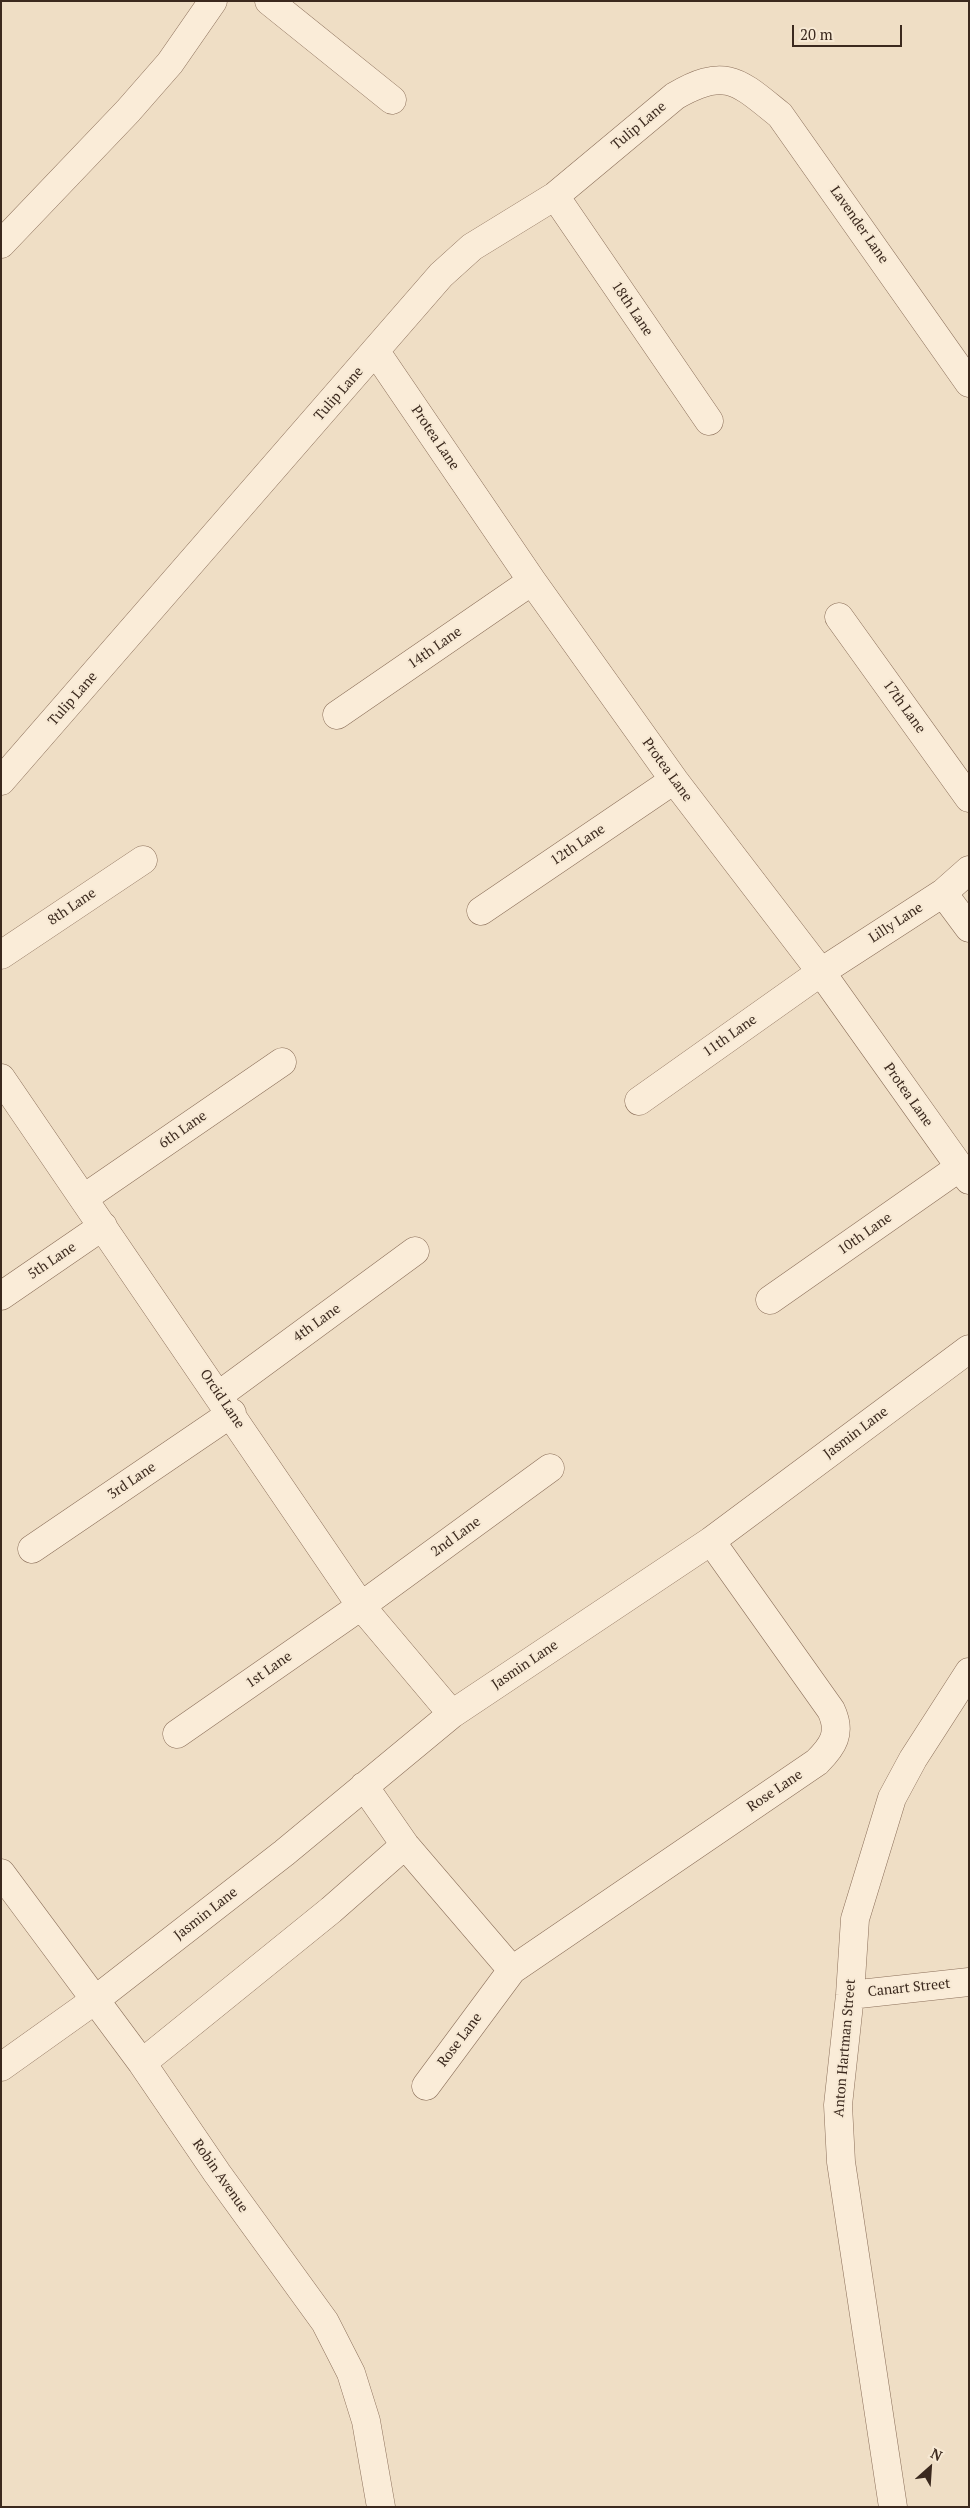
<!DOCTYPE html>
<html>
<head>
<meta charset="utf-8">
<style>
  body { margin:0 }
  #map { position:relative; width:970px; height:2508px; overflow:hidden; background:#efdec5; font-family:"PT Serif",serif }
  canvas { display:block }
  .frame { position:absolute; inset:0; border:2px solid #3b291e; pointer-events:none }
  .north { position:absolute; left:905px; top:2443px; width:50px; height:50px; -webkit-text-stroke:4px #f7e9d4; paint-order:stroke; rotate:26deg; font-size:14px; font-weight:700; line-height:20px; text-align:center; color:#3b291e }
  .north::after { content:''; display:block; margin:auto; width:18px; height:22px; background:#3b291e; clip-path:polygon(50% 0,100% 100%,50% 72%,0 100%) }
  .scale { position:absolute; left:792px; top:25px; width:110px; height:22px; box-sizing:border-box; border:2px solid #3b291e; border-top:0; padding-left:6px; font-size:15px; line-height:18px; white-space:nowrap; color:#3b291e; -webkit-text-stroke:4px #f7e9d4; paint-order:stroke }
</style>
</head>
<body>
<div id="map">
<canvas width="970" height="2508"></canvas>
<div class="frame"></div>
<div class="north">N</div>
<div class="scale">20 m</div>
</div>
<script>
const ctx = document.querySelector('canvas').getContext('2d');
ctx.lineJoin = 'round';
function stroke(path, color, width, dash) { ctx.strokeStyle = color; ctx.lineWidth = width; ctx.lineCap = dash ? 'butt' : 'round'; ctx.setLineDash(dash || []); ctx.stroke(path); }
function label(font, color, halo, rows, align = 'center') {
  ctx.font = font + ' "PT Serif",serif'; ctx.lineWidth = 4; ctx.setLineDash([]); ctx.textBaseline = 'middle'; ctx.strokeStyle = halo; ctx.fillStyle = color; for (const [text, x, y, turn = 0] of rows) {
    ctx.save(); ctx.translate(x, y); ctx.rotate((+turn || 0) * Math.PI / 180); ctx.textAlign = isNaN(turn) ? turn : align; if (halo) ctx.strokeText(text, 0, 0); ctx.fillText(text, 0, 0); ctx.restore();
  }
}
const minor = new Path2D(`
  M269,1L392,100
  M555,196L709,421
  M1,244L128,111L170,63L213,1
  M376,352L532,581L674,780L821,972L969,1180
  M839,617L969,798
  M337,715L532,581
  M1,781L441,275L472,247L555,196L675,96C726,66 739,82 780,115L969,383
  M943,893L969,928
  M481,911L674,780
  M1,955L143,860
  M1,1078L361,1606L452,1714
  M639,1101L821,972L943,893L969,870
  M84,1198L282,1062
  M1,1296L103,1226
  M770,1300L960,1167
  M219,1395L415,1251
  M32,1549L232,1413
  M177,1734L361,1606L550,1468
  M364,1786L405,1845L512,1970
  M1,1873L142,2063L217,2173L325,2322L351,2373L366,2421L381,2507
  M850,1995L969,1982
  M142,2063L331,1910L405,1845
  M1,2067L95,2000L284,1853L452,1714L711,1541L969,1349
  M426,2086L512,1970L817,1762C833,1746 842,1733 831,1710L711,1541
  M893,2507L841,2162L838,2105L850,1995L855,1919L892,1798L913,1759L969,1672`);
const streetNames = [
  ["Tulip Lane",639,126,-40],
  ["Lavender Lane",859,225,55],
  ["18th Lane",632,309,56],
  ["Tulip Lane",339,394,-49],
  ["Protea Lane",435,438,56],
  ["14th Lane",435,648,-35],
  ["Tulip Lane",73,699,-49],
  ["17th Lane",904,707,54],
  ["Protea Lane",667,770,54],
  ["12th Lane",578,845,-34],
  ["8th Lane",72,907,-34],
  ["Lilly Lane",896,923,-33],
  ["11th Lane",730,1036,-35],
  ["Protea Lane",908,1095,55],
  ["6th Lane",183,1130,-35],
  ["10th Lane",865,1234,-35],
  ["5th Lane",52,1261,-34],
  ["4th Lane",317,1323,-36],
  ["Orcid Lane",222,1399,56],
  ["Jasmin Lane",856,1433,-37],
  ["3rd Lane",132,1481,-34],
  ["2nd Lane",456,1537,-36],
  ["Jasmin Lane",525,1665,-34],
  ["1st Lane",269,1670,-35],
  ["Rose Lane",775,1791,-34],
  ["Jasmin Lane",206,1914,-38],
  ["Canart Street",909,1988,-6],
  ["Rose Lane",460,2040,-53],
  ["Anton Hartman Street",845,2048,-85],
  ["Robin Avenue",220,2176,55]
];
stroke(minor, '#8b6f5a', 29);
stroke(minor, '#faecd8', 28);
label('14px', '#3b291e', '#f7e9d4', streetNames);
</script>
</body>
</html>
